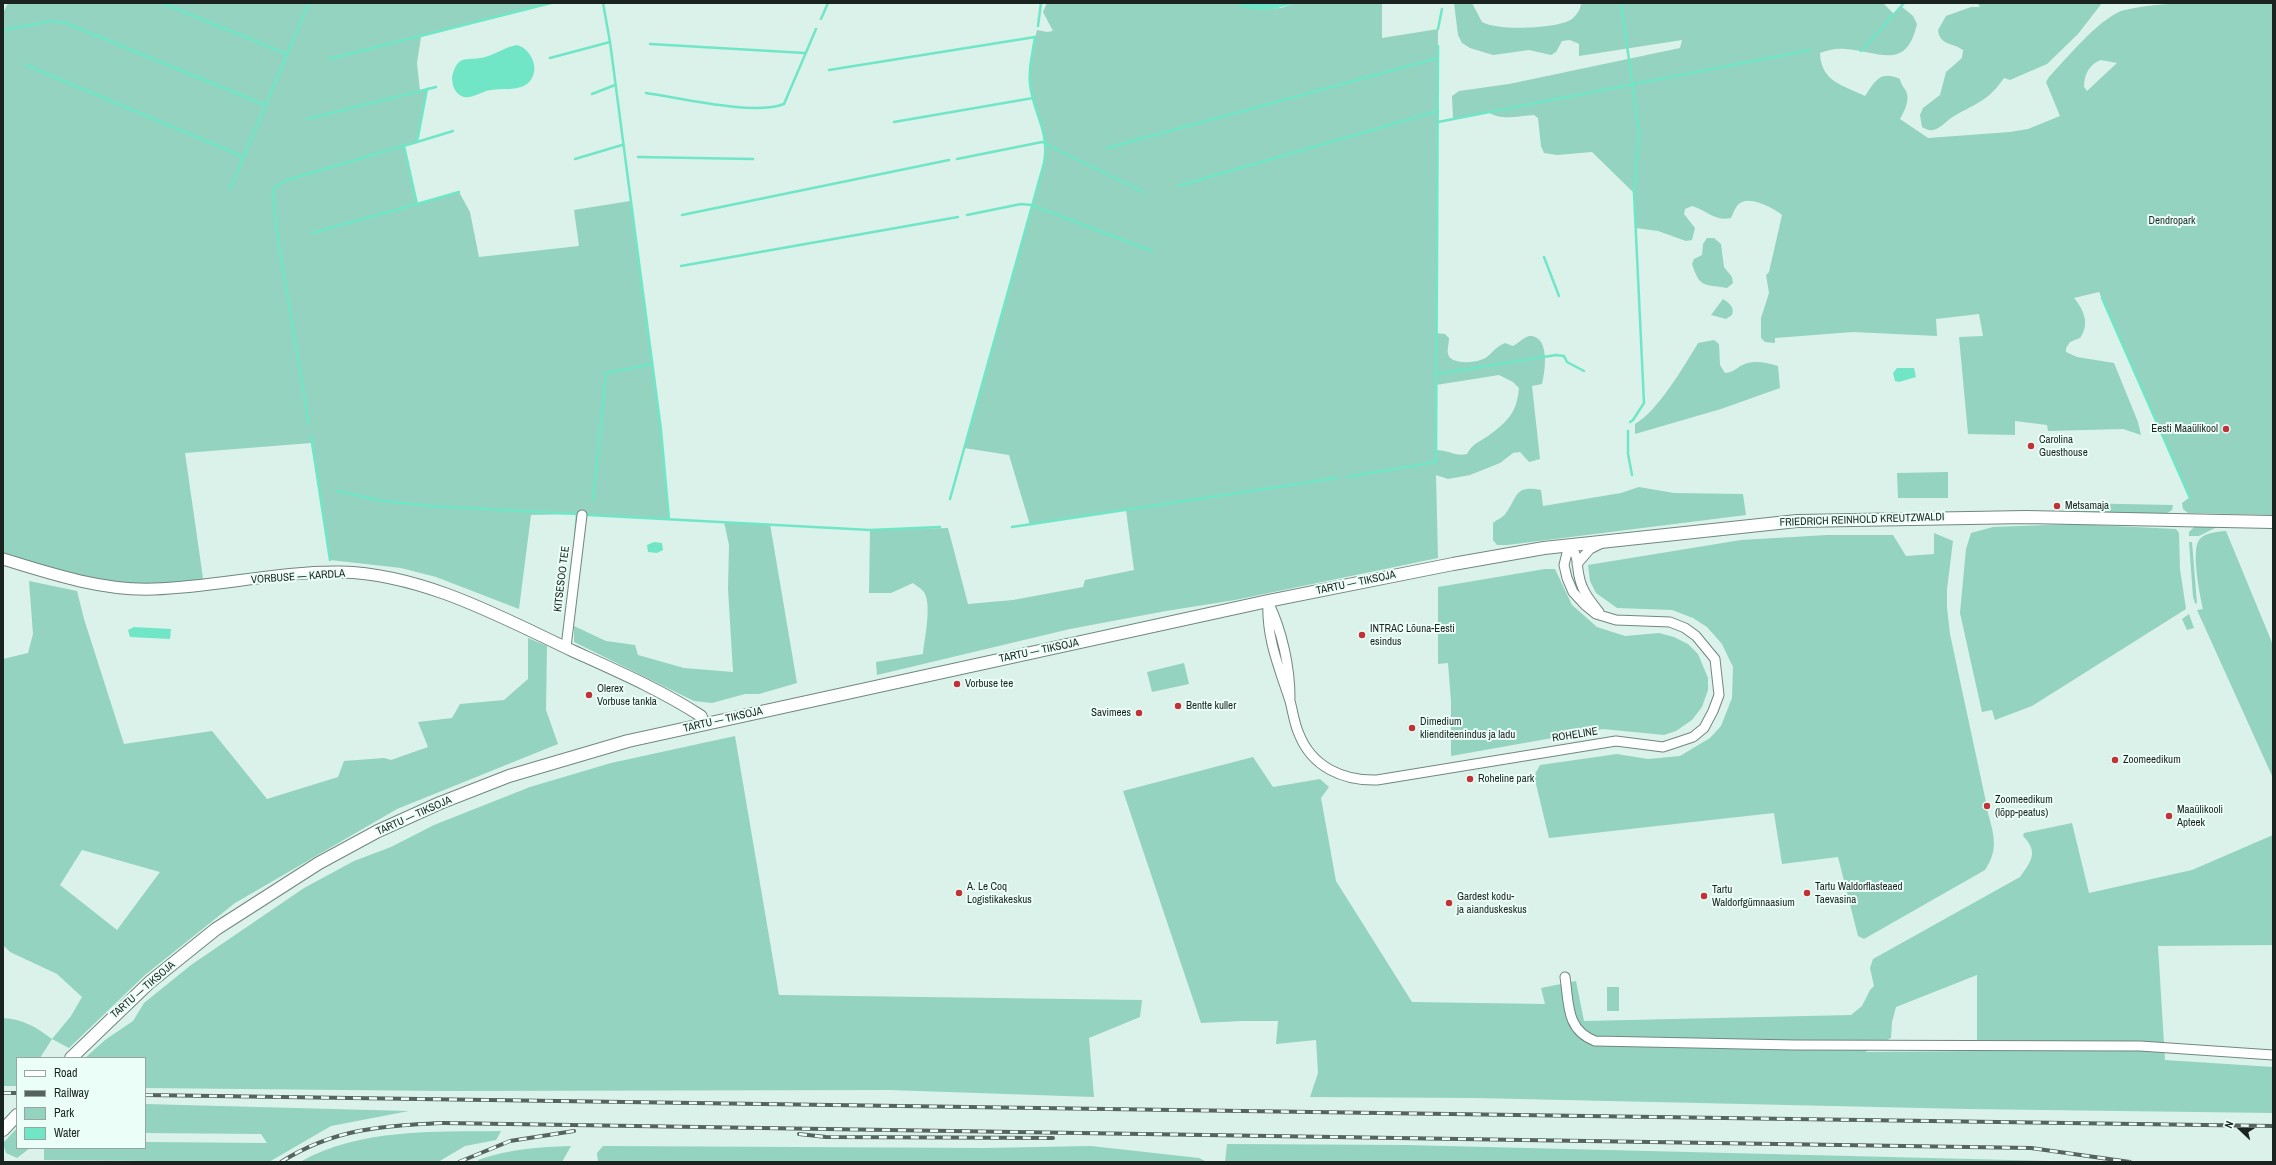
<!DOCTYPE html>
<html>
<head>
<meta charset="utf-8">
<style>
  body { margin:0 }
  #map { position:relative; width:2276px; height:1165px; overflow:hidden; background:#daf2ea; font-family:"Archivo Narrow",sans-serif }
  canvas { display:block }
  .frame { position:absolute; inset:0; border:4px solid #1b2321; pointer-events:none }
  .legend { position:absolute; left:16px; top:1057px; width:130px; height:92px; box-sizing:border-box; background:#ebfef8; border:1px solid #98a6a2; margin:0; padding:5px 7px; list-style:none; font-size:12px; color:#1b2321 }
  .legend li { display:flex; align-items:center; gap:8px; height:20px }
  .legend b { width:20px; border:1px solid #98a6a2 }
  .north { position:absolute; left:2220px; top:1109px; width:40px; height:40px; -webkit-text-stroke:3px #ebfef8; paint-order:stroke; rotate:292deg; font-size:11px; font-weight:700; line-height:16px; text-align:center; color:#1b2321 }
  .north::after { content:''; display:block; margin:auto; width:14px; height:18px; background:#1b2321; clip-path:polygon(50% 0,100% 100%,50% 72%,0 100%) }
</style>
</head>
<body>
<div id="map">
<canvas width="2276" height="1165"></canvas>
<div class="frame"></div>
<ul class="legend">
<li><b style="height:5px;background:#fff"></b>Road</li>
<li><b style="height:5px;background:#56635f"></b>Railway</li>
<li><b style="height:11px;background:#93d3c0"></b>Park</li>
<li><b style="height:11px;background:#70e6c7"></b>Water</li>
</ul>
<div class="north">N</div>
</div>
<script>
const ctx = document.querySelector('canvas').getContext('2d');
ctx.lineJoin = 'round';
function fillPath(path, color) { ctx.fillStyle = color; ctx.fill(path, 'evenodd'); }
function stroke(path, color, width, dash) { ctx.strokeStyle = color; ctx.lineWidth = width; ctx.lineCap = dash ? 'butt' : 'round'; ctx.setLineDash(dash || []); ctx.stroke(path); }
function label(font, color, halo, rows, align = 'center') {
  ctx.font = font + ' "Archivo Narrow",sans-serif'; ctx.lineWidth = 4; ctx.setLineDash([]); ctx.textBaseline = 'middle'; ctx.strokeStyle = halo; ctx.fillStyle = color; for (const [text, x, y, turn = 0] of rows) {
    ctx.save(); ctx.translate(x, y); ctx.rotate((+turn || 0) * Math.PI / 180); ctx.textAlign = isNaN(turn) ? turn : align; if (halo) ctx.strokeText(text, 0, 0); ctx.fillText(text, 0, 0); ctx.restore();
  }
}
const green = new Path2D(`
  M8,3H551L421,37L417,63L420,91L427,89L417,142L404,146L417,204L459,192L470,212L479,257L579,246L574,210L630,201L661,430L669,519L577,514L531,515L519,609L436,577L401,568L330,560L311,443L185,453L204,585L114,587L3,559V13Z
  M1047,3H1230L1239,4L1251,9L1281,8L1296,3H1382V38L1438,29L1436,333L1445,334L1449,338C1449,343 1447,350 1448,354C1451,366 1481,363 1488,356C1495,350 1496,347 1505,343L1513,346C1519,343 1525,335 1532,336C1550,339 1545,372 1542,384L1532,386L1540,459L1529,462L1520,452L1513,453L1500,463L1470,475L1448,479L1436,475L1438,558L1235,600L1166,611L1070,629L877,675L876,662L923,654C924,640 933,602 923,591C921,588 916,586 913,583L891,593H869L870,530L948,528L968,604L1013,600L1083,587L1085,580L1134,570L1126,510L1030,525L1009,455L964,448L1044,163C1049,133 1035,114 1030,85C1027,69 1033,47 1037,30L1047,32L1053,31L1043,12ZM1499,375L1513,382L1519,388C1517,413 1507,422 1488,436C1479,442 1472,444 1467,454C1456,457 1448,450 1436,450V385Z
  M1454,3H1472L1482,22C1496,31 1558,29 1572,19C1577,15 1581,8 1581,3H1883L1894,14L1901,6L1913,16L1917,24C1906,72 1879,51 1845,49C1836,48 1829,50 1820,53C1821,82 1843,85 1865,96C1875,81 1880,70 1900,79C1901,86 1906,89 1907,94C1909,102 1904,112 1900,119L1928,138L2010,132L2028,129L2060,116L2046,82L2049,77C2067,58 2097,21 2121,11C2159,0 2230,3 2273,3V515L2188,513L2183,509L2182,503L2190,497L2099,292L2074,298C2084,310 2090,324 2080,338L2070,342L2066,348V352L2077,357L2114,363L2138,422L2141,435L2123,429L2048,431L2047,425L2015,421V435L1968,434L1959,337L1983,336L1979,314L1936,319L1937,336L1853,332L1775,338V343L1765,342L1761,338V318L1769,293L1766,275L1769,272L1782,215C1773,208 1747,193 1737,206C1734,210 1733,214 1731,218C1716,222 1706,210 1692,206L1685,209L1684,214L1695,228L1692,240L1686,241L1658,231L1636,228L1634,193L1592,152L1557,155L1544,153L1541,146L1538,118L1534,115C1519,116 1501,121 1488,112L1453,119L1452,96L1459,91L1509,84L1680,48L1682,40L1579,56V44L1570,40L1562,41L1556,52L1551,55L1529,50L1493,55L1470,48L1462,43L1458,35ZM2101,60L2117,63L2087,91L2084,87C2084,75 2089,64 2101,60Z
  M1978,3H2102L2078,34L2047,64L2010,80L2004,78C1988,101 1977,103 1954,116C1947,120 1940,129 1933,130C1929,131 1926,129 1922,127L1920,115L1923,108L1940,95L1946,72L1962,58L1963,50C1952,42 1940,46 1938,30L1946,16L1971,7H1980Z
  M1707,238H1714L1721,244L1724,267L1732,277L1733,283L1727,288C1703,284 1700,288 1692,264L1694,259L1702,255L1703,244Z
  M1723,299C1729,303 1735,307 1732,315L1726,319L1711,315Z
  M1714,340L1719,344L1720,365L1725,373C1736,372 1736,367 1745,364C1755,360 1768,363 1778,366L1780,388L1721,409L1635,434V424C1657,412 1685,365 1698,343Z
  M1948,472V498H1898L1897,473Z
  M1639,487L1674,493L1743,494L1746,515L1507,545H1497L1493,540V523C1497,519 1503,518 1506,513C1518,497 1514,485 1541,490L1543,506L1621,493Z
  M2068,503L2173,505L2172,510L2166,514L2090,513L2065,509V506Z
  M724,522L770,524L797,683L759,694H745L712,703L694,701L574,642V626L606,641L635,645L638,655L684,668L733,672L728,589L729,545Z
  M2073,524L2176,529L2179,533L2180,569L2186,609L2032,706L1995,720L1992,710L1982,712L1960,613L1966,549L1971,533L1993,527Z
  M2194,527H2217L2199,536H2189V532Z
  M2226,531L2273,645V778L2197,610L2203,609C2200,596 2191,551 2199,540C2206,532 2216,532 2226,531Z
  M1934,533L1953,541L1947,589V608L1950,634L1986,802L1983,803L1985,810L1987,809C1993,833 2000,848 1985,870L1864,939L1858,936L1838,857L1782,864L1774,813L1549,838L1534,776L1540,765L1617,754L1648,759L1680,756L1710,738L1721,726L1732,698L1733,667L1722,644L1707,627L1693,618L1672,610L1617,608L1596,593L1590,581L1588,565L1741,540L1827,535H1893L1906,556L1934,554Z
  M2189,542H2192L2197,604L2195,603L2193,597Z
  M1545,569H1555L1572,605L1597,627L1625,636L1659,633L1674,637L1688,644L1698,654L1708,678V690L1702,707L1692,720L1676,731L1664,735L1603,729L1451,756V701L1448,663L1438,664V587Z
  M29,581L77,591L84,619L124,744L212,731L267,799L338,777L344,761L384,758L391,760L428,747L418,722L452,718L460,704L504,700L528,679V638L547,646L546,710L558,744L397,809L235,903L145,975L69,1048L52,1039L40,1058H17V1086H3V1018C23,1019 36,1027 52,1039L71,1016L82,997L57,974L10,952L3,945V659L28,653L33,634ZM82,850L160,872L117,930L60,885Z
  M2189,614L2194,628L2187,630L2182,619Z
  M1184,663L1189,684L1152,692L1147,672Z
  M735,736L779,995L1142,1000L1140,1017L1089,1038L1094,1097L889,1090L444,1091L145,1088V1058H85L105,1040L133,1021L144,1003L191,965L304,888L354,861L391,847L434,825L530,787L611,763Z
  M1253,757L1273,787L1320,779L1329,787L1321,798L1336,881L1412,1002L1545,1004L1541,988L1576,981L1584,1021L1851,1015L1862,1006L1870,990L1874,986L1870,968L1873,959L2020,877C2031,862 2039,852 2023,836L2024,833L2072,823L2089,893L2192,870L2273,835V945L2158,946L2165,1060L2273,1067V1113L1967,1109L1475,1098L1310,1097L1318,1073L1316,1040L1276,1044L1278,1021H1242L1201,1023L1123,791ZM1977,975V1051L1865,1052L1891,1038L1892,1022L1896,1007Z
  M1607,987H1619V1011H1607Z
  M145,1104L409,1111L331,1126L269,1162L44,1160V1148H145V1142L267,1143L261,1134L145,1133Z
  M17,1128V1148H30L17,1158L6,1153L3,1143Z
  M501,1131L496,1140L465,1146L438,1162H300C360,1128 434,1132 501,1131Z
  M1227,1144L1406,1145L2051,1161L1225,1162Z
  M571,1146L562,1162H479L478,1160C509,1149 539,1147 571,1146Z
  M603,1146L986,1148L1091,1146L1199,1158L1207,1162H598L597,1153Z`);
const water = new Path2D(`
  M1230,3H1296C1283,7 1266,12 1251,9C1244,8 1238,4 1230,3Z
  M517,45C532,49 542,72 527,84C518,91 501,88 491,90C482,91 472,99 464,97C455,94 452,86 452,77C458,52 468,62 485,57C496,54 505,47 517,45Z
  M1897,368H1914L1916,377L1899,382L1895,381L1893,373Z
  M654,542L662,543L663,550L657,553L648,552L647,545Z
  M134,627L171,629L170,639L130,637L128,630Z`);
const stream = new Path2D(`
  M162,3L287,54
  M603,3L610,42L661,430L669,519
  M1621,3L1639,131L1634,193L1644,403L1633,420L1630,422
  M821,19L828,3
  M1038,26L1041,3
  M1438,29L1442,9
  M3,30L52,21L66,23L265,105
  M650,44L805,53
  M1861,51L1904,3
  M550,58L610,42
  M329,59L551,3
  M26,65L244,157
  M829,70L1035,37C1033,52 1028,69 1030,84C1033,114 1050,130 1044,163L950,499
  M646,93C680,98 755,116 784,104L816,29
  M592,94L615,85
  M307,119L436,87
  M894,122L1033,98
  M1438,122L1810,50
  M417,142L453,131
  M1107,148L1438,58
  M638,157L753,159
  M575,159L622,145
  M957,159L1042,142L1143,192
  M1178,186L1438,111
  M230,189L309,3
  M417,204L459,192
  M682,215L949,160
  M967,215L1021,204L1031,205L1152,251
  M312,233L417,204L404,146
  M1544,257L1559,296
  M681,266L958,217
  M2102,298L2190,498
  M1436,374L1556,355L1564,356L1567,362L1584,371
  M309,424L278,239L273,194L274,189L284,181L417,142L427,89
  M1628,431V454L1632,475
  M311,436L330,560
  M1347,477L1436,462L1438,46
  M337,491L383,501L431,506L577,514L575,540
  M593,500L606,373L652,364
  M588,515L870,530L940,527
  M1012,527L1337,478`);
const minor = new Path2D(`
  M1569,545C1581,559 1575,563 1580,580C1583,592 1591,602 1599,612
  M1577,564L1590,549L1600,544
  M1268,601C1266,638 1279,667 1290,701C1293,712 1294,723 1299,734C1312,767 1343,781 1377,780L1616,741L1663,747L1693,737L1704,728L1713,711L1719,695L1715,659L1696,636L1685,628L1670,622L1616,620L1596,614L1585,605L1573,592L1567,578L1564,565L1569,545
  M1269,604C1282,631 1290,667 1290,698
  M566,647L582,515
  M1565,977C1569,1004 1566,1030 1595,1041L1794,1045L2140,1046L2273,1055`);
const tertiary = new Path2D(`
  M3,559C51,574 104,591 154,589C216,587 279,571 341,572C423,574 501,617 573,651C617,671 661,690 701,716L704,724`);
const secondary = new Path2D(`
  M71,1058L150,982L216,929L319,863L378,831L440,803L509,776L628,741L1268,601L1453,564L1544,548L1797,521L2026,517L2273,522
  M3,1130L17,1115`);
const rail = new Path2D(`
  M3,1093H17
  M145,1095L2273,1126
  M799,1134L826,1137L1053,1138
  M281,1162C335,1128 382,1126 444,1123L2031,1148L2130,1162
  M459,1162L510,1141L574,1131`);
const markers = [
  [2226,429,4,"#c13237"],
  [2031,446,4,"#c13237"],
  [2057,506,4,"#c13237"],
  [1362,635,4,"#c13237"],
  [957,684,4,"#c13237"],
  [589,695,4,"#c13237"],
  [1178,706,4,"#c13237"],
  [1139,713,4,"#c13237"],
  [1412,728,4,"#c13237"],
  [2115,760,4,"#c13237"],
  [1470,779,4,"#c13237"],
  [1987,806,4,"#c13237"],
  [2169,816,4,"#c13237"],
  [959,893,4,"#c13237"],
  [1807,893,4,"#c13237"],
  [1704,896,4,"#c13237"],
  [1449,903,4,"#c13237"]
];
const parkNames = [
  ["Dendropark",2172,221]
];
const poiNames = [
  ["Eesti Maaülikool",2218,429,"right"],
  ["Carolina",2039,440],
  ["Guesthouse",2039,453],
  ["Metsamaja",2065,506],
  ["INTRAC Lõuna-Eesti",1370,629],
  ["esindus",1370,642],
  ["Vorbuse tee",965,684],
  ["Olerex",597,689],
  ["Vorbuse tankla",597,702],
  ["Bentte kuller",1186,706],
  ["Savimees",1131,713,"right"],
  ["Dimedium",1420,722],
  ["klienditeenindus ja ladu",1420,735],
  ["Zoomeedikum",2123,760],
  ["Roheline park",1478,779],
  ["Zoomeedikum",1995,800],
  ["(lõpp-peatus)",1995,813],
  ["Maaülikooli",2177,810],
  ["Apteek",2177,823],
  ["A. Le Coq",967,887],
  ["Logistikakeskus",967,900],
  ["Tartu Waldorflasteaed",1815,887],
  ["Taevasina",1815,900],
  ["Tartu",1712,890],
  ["Waldorfgümnaasium",1712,903],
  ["Gardest kodu-",1457,897],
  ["ja aianduskeskus",1457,910]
];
const streetNames = [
  ["FRIEDRICH REINHOLD KREUTZWALDI",1862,520,-2],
  ["VORBUSE — KARDLA",298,577,-4],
  ["KITSESOO TEE",562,579,-83],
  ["TARTU — TIKSOJA",1356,583,-12],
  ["TARTU — TIKSOJA",1039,651,-12],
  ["TARTU — TIKSOJA",723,720,-13],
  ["ROHELINE",1575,735,-9],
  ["TARTU — TIKSOJA",414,816,-24],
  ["TARTU — TIKSOJA",143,990,-41]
];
fillPath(green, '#93d3c0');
fillPath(water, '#70e6c7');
stroke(stream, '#70e6c7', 2.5);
stroke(minor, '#718780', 11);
stroke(tertiary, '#718780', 13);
stroke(secondary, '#718780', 14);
stroke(minor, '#fff', 9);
stroke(tertiary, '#fff', 11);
stroke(secondary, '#fff', 12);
stroke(rail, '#56635f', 4);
stroke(rail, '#ebfef8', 2.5, [8]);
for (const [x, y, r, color] of markers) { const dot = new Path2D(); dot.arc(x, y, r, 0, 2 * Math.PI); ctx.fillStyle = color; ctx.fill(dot); stroke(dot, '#ebfef8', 1.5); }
label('11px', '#1a2f29', '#ebfef8', parkNames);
label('11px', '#1b2321', '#ebfef8', poiNames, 'left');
label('11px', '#1b2321', '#ebfef8', streetNames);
</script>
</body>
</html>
